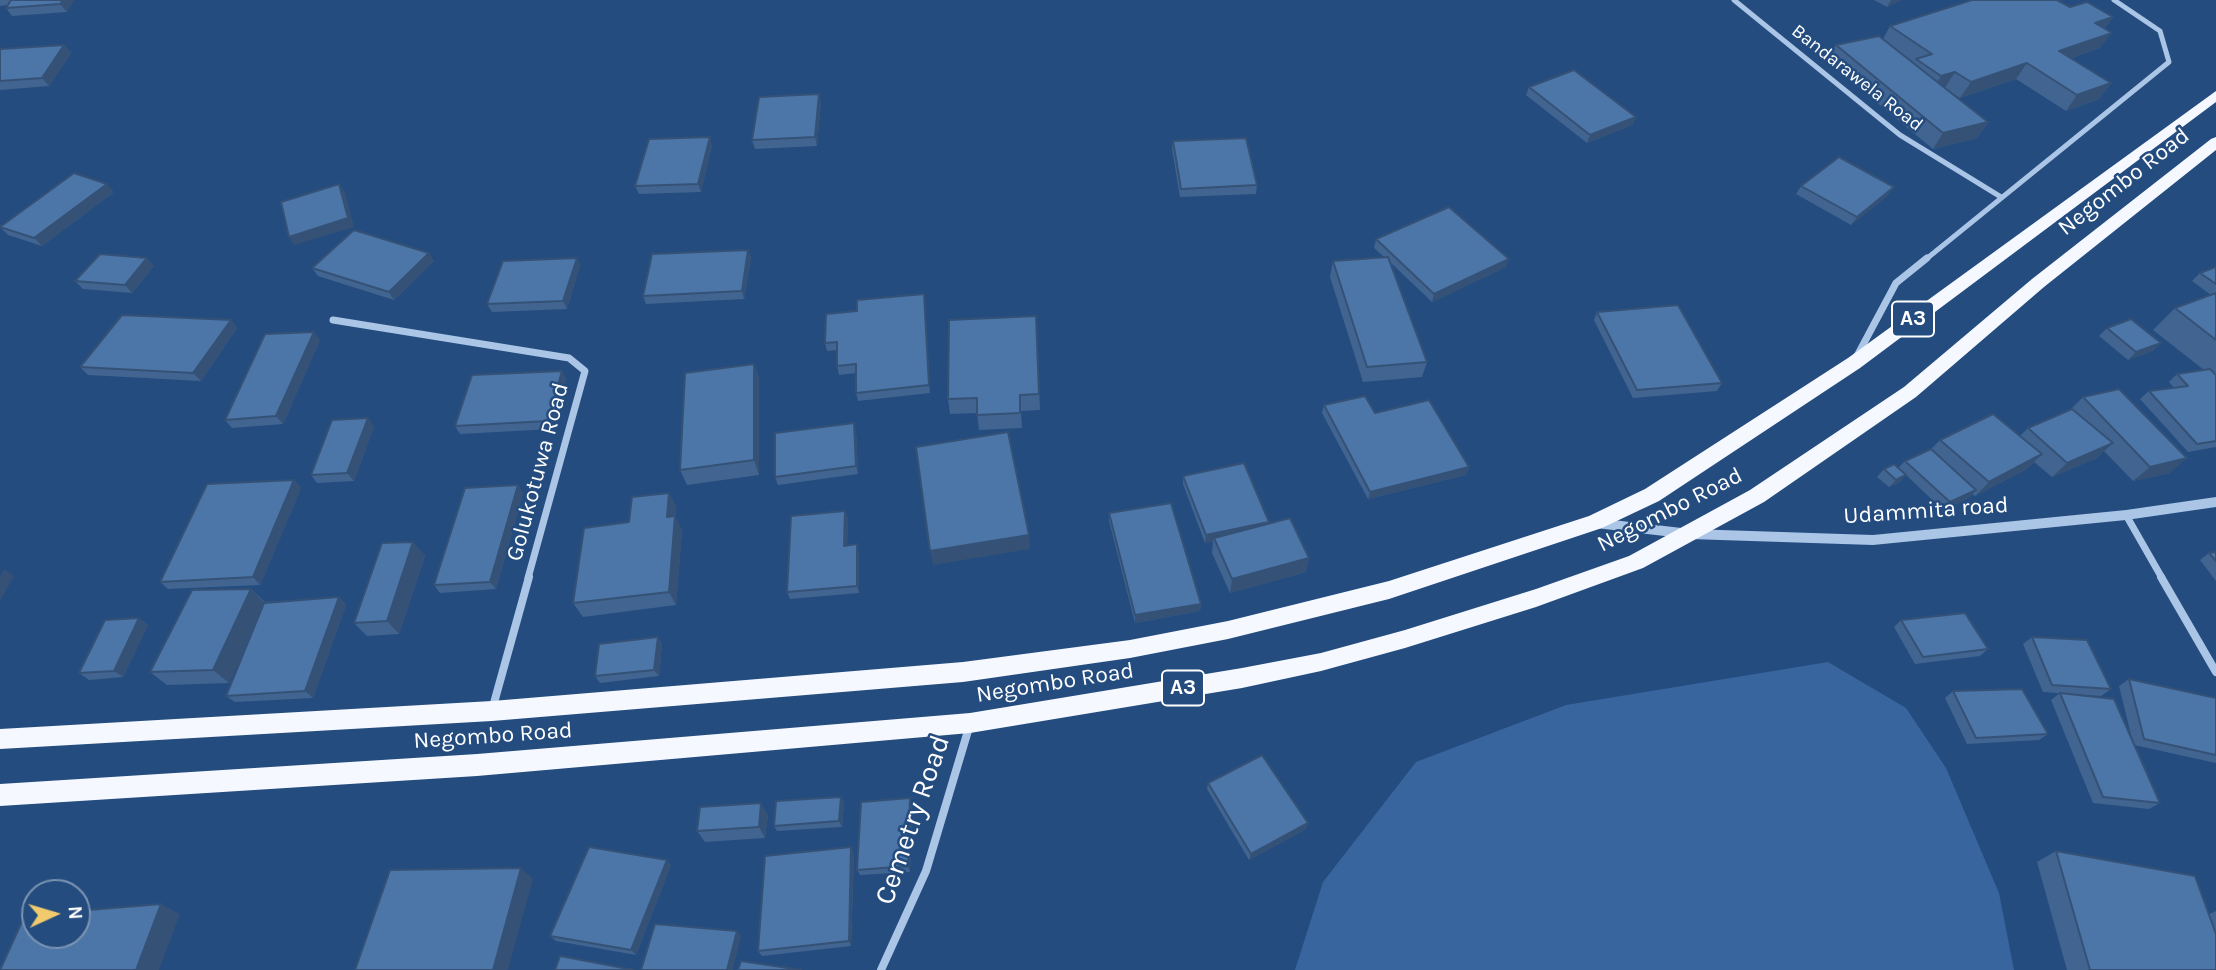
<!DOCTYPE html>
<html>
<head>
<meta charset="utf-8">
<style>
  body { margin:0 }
  #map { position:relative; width:2216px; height:970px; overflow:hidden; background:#244c7f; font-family:Karla,sans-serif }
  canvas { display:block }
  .north { position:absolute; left:21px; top:879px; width:70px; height:70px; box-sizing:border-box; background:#244c7f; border:2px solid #7c94b2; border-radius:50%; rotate:86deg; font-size:19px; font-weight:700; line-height:28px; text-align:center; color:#fff }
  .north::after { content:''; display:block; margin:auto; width:24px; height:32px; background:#f1ca6d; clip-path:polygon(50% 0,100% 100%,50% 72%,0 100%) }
</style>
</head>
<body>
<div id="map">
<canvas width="2216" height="970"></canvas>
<div class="north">N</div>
</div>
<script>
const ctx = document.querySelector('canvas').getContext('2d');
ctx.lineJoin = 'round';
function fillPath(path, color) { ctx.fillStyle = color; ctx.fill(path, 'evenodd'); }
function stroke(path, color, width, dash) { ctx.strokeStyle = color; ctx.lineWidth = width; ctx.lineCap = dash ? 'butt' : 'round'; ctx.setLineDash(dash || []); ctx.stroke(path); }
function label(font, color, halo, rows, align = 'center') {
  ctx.font = font + ' Karla,sans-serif'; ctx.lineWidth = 5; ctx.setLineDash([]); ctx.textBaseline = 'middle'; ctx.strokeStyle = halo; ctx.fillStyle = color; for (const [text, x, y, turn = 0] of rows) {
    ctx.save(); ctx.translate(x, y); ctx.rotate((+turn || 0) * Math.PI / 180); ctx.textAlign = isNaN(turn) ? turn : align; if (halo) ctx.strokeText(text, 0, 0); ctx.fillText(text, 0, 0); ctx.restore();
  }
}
const green = new Path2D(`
  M1828,662L1906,708L1946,768L1999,893L2014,970H1295L1323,882L1416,762L1566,705Z`);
const minorFar2 = new Path2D(`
  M1734,0L1900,135L2001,197
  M1925,260L2169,62L2160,31L2114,0`);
const minorFar1 = new Path2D(`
  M333,320L569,358L585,371L528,578
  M1857,356L1896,283L1927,258
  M2126,515L2162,578`);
const minor = new Path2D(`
  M2161,577L2216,672
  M492,710L529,577
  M881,970L926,871L970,724`);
const tertiary = new Path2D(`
  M2216,497V507L2126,520L1873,545L1690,539L1596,528L1592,527L1590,523L1592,519L1596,518L1690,529L1873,535L2126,510Z`);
const trunk = new Path2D(`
  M2216,91V102L1860,368L1659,501L1602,528L1389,599L1228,639L1130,658L963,682L492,721L0,749V729L492,701L963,662L1130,640L1228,621L1389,581L1589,516L1645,489L1848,358Z
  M2216,137V150L2044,287L1916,397L1764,502L1643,568L1536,607L1405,648L1321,671L1242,688L970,733L477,776L0,806V784L477,754L970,713L1242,668L1321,653L1405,630L1536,589L1629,556L1750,490L1904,387L2032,279L2211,139Z`);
const wall = new Path2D(`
  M0,0H74L67,12L12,16L6,8L7,5L0,6Z
  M1874,0H1901L1887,7Z
  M2070,7L2113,17L2105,28L2100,48L2071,58L2111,83L2099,99L2066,111L2016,79L1960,98L1945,88L1988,122L1977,138L1933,149L1827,61L1836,45L1883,39L1890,26Z
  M64,45L71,53L49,86L0,90V49Z
  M1529,87L1636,117L1632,125L1587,143L1526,95Z
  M821,102L817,146L755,149L752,140Z
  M1173,141L1257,185L1256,194L1180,197L1172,149Z
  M712,145L701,192L639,194L635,186Z
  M1801,186L1894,187L1888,195L1851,225L1796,194Z
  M114,192L42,246L8,235L0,227Z
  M1376,239L1506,267L1432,302L1391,263L1427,362L1422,377L1363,382L1330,277L1333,261L1384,257L1374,248Z
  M748,250L751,258L744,299L646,304L643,296Z
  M577,258L580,266L567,309L492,312L487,304Z
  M434,261L394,300L318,276L312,268Z
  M154,266L132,293L83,289L75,281Z
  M2216,267V447L2188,452L2140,399L2149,391L2174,388L2169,382L2177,374L2204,370L2153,330L2175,308L2211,295L2192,281L2200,273Z
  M925,302L930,393L858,401L856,393V373L839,375L837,366V350L827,351L825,343L857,311Z
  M1597,312L1722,383L1717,391L1633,398L1594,320Z
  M231,320L237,328L201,381L88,375L80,367Z
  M2107,328L2161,343L2152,351L2128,360L2099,336Z
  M1037,331L1040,410L1021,411L1022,428L979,430L977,413L950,414L948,399Z
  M320,340L283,424L232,428L225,420Z
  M754,364L759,379V475L687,485L680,470Z
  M562,371L566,379L552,429L460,434L455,426Z
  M2083,397L2170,473L2133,481L2104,451L2097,458L2052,477L2034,462L2027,469L1975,496L1972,494L1969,498L1943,510L1906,475L1899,483L1889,487L1877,477L1884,469L1898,468L1905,461L1931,449L1940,440L2020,436L2028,428L2069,411Z
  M1324,405L1375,413L1469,467L1466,475L1368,499L1322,413Z
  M374,426L354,481L317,483L311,475Z
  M856,431L858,474L778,485L775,477Z
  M1183,476L1268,524L1309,558L1306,572L1230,593L1212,553L1213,541L1205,543L1183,484Z
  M294,480L301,488L260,585L168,589L160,582Z
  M523,493L496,589L440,593L434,585Z
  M669,493L676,507L675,517L682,531L676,605L583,617L573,603L629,522Z
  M845,511L848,519L847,545L859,552V593L790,599L787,592Z
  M1109,513L1201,604L1200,611L1135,623L1109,521Z
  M413,542L425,556L399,634L367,636L354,623Z
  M2216,552V581L2200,560L2209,553Z
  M251,589L265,602L339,597L346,605L313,698L235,702L226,696L251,633L229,683L167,685L150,672Z
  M139,618L148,625L123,677L89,680L79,673Z
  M1901,620L1988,649L1980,656L1915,664L1894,627Z
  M658,637L662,644L659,676L600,683L595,676Z
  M2032,637L2111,689L2101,696L2043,692L2023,644Z
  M2129,679L2216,698V763L2134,745L2160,803L2149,809L2093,803L2051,700L2060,693L2133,743L2119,686Z
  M1953,691L2048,734L2039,740L1967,744L1945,698Z
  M1208,783L1306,829L1249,860L1207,789Z
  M841,797L844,803L842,827L777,831L774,826Z
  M912,804L910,872L860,875L857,870Z
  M768,815L765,838L705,842L697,831Z
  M2056,851L2209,914L2216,911V970H2067L2037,862Z
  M854,853L851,946L762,956L758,951Z
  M671,865L636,955L556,941L550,936Z`);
const shadedWall = new Path2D(`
  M63,0H74L67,12L60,4Z
  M1891,0H1901L1887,7Z
  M2113,17L2101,33L2095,23Z
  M2112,33L2100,48L2048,67L2059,51Z
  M64,45L71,53L49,86L42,78Z
  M2027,63L2016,79L1960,98L1971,82Z
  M1955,72L1945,88L1931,92L1941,76Z
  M2111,83L2099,99L2066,111L2077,95Z
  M819,94L821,102L817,146L815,137Z
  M1636,117L1632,125L1587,143L1590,135Z
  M1988,122L1977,138L1933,149L1943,133Z
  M710,137L712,145L701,192L698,184Z
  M107,184L114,192L42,246L34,238Z
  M339,184L345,192L354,227L294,245L289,237Z
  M1894,187L1888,195L1851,225L1857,217Z
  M748,250L751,258L744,299L742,291Z
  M429,253L434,261L394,300L389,292Z
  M147,258L154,266L132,293L125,285Z
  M577,258L580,266L567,309L563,301Z
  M1509,259L1506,267L1432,302L1434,294Z
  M924,294L925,302L930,393L929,385Z
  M231,320L237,328L201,381L193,373Z
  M314,332L320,340L283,424L276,416Z
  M2161,343L2152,351L2128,360L2136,352Z
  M754,364L759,379V475L754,460Z
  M562,371L566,379L552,429L548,421Z
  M368,418L374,426L354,481L347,473Z
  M854,423L856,431L858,474L856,466Z
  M2113,443L2097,458L2052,477L2067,463Z
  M2042,454L2027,469L1975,496L1989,482Z
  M2187,458L2170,473L2133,481L2150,467Z
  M1469,467L1466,475L1368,499L1370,492Z
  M1906,475L1899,483L1889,487L1896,480Z
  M294,480L301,488L260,585L253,577Z
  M518,485L523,493L496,589L490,582Z
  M1976,490L1969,498L1943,510L1950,502Z
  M669,493L676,507L675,517L682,531L676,605L669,592L667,517Z
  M845,511L848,519L847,553L844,546Z
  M1269,522L1267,529L1214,538L1213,541L1205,543L1206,535Z
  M1029,535L1030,549L933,565L930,551Z
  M413,542L425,556L399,634L387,621Z
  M857,544L859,552V593L857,586Z
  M1309,558L1306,572L1230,593L1232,579Z
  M4,569L14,576L0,601V576Z
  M251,589L265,603L229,683L213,670Z
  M339,597L346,605L313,698L305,691Z
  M1201,604L1200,611L1135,623V615Z
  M139,618L148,625L123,677L114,671Z
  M658,637L662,644L659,676L654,670Z
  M841,797L844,803L842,827L839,821Z
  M910,798L912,804L910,872L908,866Z
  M761,803L768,815L765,838L759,827Z
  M1308,823L1306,829L1249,860L1251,854Z
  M851,847L854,853L851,946L849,941Z
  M667,860L671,865L636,955L631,950Z
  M521,868L533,879L508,970H493Z
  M161,904L180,914L159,970H136Z
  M737,931L741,936L733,970H727Z`);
const building = new Path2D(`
  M11,0H63L60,4L6,8Z
  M1972,0H2057L2070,7L2087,2L2113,17L2095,23L2112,33L2059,51L2111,83L2077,95L2027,63L1971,82L1955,72L1941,76L1916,59L1932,54L1890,26Z
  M1879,36L1988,122L1943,133L1836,45Z
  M64,45L42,78L0,81V49Z
  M1574,70L1636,117L1590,135L1529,87Z
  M819,94L815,137L752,140L759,97Z
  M710,137L698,184L635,186L649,139Z
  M1246,138L1257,185L1181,189L1173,141Z
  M1839,157L1894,187L1857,217L1801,186Z
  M74,173L107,184L34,238L0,227Z
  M339,184L348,218L289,237L281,202Z
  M1449,207L1509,259L1434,294L1376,239Z
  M354,230L429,253L389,292L312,268Z
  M748,250L742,291L643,296L652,254Z
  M100,254L147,258L125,285L75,281Z
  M1388,257L1427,362L1367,367L1333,261Z
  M577,258L563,301L487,304L503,261Z
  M2216,267V284L2200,273Z
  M2216,293V340L2175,308Z
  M924,294L929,385L856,393V364L837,366V342L825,343L826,314L857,311V300Z
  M1678,305L1722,383L1637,390L1597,312Z
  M122,315L231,320L193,373L80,367Z
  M1036,316L1039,394L1020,395V413L977,415V398L948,399L949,320Z
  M2131,319L2161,343L2136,352L2107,328Z
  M314,332L276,416L225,420L265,334Z
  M754,364V460L680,470L685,373Z
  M2210,369L2216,375V441L2197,444L2149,391L2188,386L2177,374Z
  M562,371L548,421L455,426L472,375Z
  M2119,389L2187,458L2150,467L2083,397Z
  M1365,396L1375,413L1429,400L1469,467L1370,492L1324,405Z
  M2072,409L2113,443L2067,463L2028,428Z
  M1993,414L2042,454L1989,482L1940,440Z
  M368,418L347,473L311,475L332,420Z
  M854,423L856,466L775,477V433Z
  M1008,432L1029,535L930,551L916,447Z
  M1931,449L1976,490L1950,502L1905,461Z
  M1244,463L1269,522L1206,535L1183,476Z
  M1894,464L1906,475L1896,480L1884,469Z
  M294,480L253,577L160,582L207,484Z
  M518,485L490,582L434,585L465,488Z
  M669,493L667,517L675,516L669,592L573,603L584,528L629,522L632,497Z
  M1171,503L1201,604L1135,615L1109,513Z
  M845,511L844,546L857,544V586L787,592L791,516Z
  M1290,518L1309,558L1232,579L1214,538Z
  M413,542L387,621L354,623L382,543Z
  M2216,552V561L2209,553Z
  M251,589L213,670L150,672L192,590Z
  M339,597L305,691L226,696L264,603Z
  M1965,613L1988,649L1923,657L1901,620Z
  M139,618L114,671L79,673L105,620Z
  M658,637L654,670L595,676L599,644Z
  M2032,637L2087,640L2111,689L2052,685Z
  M2129,679L2216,698V755L2144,739Z
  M2022,689L2048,734L1976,738L1953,691Z
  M2060,693L2114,699L2160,803L2103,797Z
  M1262,755L1308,823L1251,854L1208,783Z
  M841,797L839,821L774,826L776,801Z
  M910,798L908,866L857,870L861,802Z
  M761,803L759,827L697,831L700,807Z
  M589,847L667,860L631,950L550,936Z
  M851,847L849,941L758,951L765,856Z
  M2056,851L2195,876L2216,934V970H2090Z
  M521,868L493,970H355L390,870Z
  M161,904L136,970H0L25,915H35V935H77V911Z
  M655,924L737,931L727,970H641Z
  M560,956L634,970H555Z
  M741,961L801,970H738Z`);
const farStreetnames = [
  ["Bandarawela Road",1857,78,38]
];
const shields = [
  [1913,319,42],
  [1183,688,42]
];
const shieldNames = [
  ["A3",1913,319],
  ["A3",1183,688]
];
const streetNames = [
  ["Negombo Road",2124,182,-38],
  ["Golukotuwa Road",538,472,-75],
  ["Negombo Road",1670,510,-27],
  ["Udammita road",1926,511,-4],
  ["Negombo Road",1055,683,-9],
  ["Negombo Road",493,736,-4]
];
const nearStreetnames = [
  ["Cemetry Road",913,820,-71]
];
fillPath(green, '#38659d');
stroke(minorFar2, '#aac5e6', 5);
stroke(minorFar1, '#aac5e6', 7);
stroke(minor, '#aac5e6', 8);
fillPath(tertiary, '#aac5e6');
fillPath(trunk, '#f5f8fe');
fillPath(wall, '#416590');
fillPath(shadedWall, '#355276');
fillPath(building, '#4c75a8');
stroke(building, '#355276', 2);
label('19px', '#fff', '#244c7f', farStreetnames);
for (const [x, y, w] of shields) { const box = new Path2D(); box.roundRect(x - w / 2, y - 17.5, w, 35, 5); ctx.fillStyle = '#244c7f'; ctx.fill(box); stroke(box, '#fff', 2); }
label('bold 21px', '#fff', null, shieldNames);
label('23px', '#fff', '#244c7f', streetNames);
label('28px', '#fff', '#244c7f', nearStreetnames);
</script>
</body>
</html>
